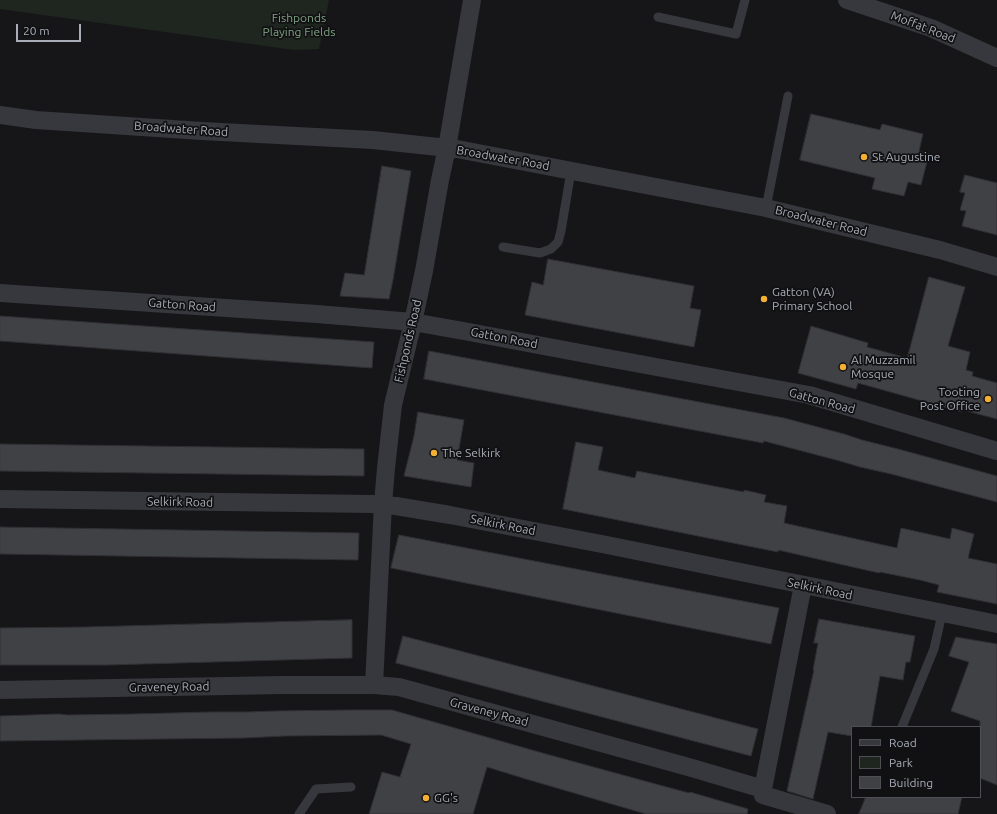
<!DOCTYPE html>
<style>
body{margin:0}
#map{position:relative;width:997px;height:814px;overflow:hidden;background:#161618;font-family:Ubuntu,sans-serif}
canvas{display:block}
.legend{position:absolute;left:851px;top:726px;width:130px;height:72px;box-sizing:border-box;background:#111113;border:1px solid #4d4f55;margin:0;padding:5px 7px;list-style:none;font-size:12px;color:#a8adb8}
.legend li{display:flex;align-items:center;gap:8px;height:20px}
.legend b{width:20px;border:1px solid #4d4f55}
.scale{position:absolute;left:16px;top:24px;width:65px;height:18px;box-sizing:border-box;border:2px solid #a8adb8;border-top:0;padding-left:5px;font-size:12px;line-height:14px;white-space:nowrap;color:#a8adb8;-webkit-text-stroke:3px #111113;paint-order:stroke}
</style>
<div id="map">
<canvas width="997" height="814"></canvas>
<ul class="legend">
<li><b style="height:5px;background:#37383d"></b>Road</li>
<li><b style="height:11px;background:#1e261f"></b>Park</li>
<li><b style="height:11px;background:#404145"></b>Building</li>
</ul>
<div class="scale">20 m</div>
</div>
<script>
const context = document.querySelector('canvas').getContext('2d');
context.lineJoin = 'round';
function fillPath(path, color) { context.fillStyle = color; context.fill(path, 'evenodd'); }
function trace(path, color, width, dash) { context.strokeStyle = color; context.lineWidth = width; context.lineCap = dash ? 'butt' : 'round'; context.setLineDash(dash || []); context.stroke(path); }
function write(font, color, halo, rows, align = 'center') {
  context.font = font + ' Ubuntu,sans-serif'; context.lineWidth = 3.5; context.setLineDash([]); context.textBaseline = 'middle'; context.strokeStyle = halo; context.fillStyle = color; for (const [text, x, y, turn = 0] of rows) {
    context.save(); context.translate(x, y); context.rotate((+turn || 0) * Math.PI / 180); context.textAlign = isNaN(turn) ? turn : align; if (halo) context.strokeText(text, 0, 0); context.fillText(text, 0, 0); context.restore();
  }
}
fillPath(new Path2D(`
 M 0,0 L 329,0 L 319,49 L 294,50 L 0,9 Z`), '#1e261f');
const building = new Path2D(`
 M 811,114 L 880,130 L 882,124 L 923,134 L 919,151 L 929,154 L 921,185 L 908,182 L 904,196 L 872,189 L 875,178 L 800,160 Z
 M 382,166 L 411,171 L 393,280 L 389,299 L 340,296 L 345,273 L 364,275 Z
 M 965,175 L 997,183 L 997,235 L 962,226 L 966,211 L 960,210 L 965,193 L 960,192 Z
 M 548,259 L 694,286 L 690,308 L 701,310 L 694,347 L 525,315 L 532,282 L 543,285 Z
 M 929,277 L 965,287 L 948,346 L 970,352 L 966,370 L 973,372 L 972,376 L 997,383 L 997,419 L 963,410 L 962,412 L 858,383 L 856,389 L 798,373 L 811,326 L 868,343 L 867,347 L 907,358 Z
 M 0,316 L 374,342 L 372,368 L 0,341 Z
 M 429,351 L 784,418 L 844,434 L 862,440 L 898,449 L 997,476 L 997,502 L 891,474 L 860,467 L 840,461 L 764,441 L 763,443 L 424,379 Z
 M 418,412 L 464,420 L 457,460 L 474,463 L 471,487 L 404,476 L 414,436 Z
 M 576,442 L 603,447 L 598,470 L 635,478 L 637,471 L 744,492 L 744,490 L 766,495 L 764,502 L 787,506 L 784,523 L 897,548 L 901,528 L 950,539 L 952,528 L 974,534 L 968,558 L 997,564 L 997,604 L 937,592 L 939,585 L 920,580 L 880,572 L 879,573 L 778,550 L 778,552 L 563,509 Z
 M 0,444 L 364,449 L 364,476 L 0,471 Z
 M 0,527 L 359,533 L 358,560 L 0,554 Z
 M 399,535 L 779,608 L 771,644 L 391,568 Z
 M 819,619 L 915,636 L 910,662 L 906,662 L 903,680 L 880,676 L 871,727 L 852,727 L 852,736 L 828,732 L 813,799 L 787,791 L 814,670 L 813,670 L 818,643 L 814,643 Z
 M 352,620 L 352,658 L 108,665 L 0,665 L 0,628 L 86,627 Z
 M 403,636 L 758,729 L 751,756 L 396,663 Z
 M 956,637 L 997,644 L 997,785 L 980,778 L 980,721 L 951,711 L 969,662 L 949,656 Z
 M 347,710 L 392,710 L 546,754 L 663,786 L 689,793 L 690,792 L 748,809 L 747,814 L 646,814 L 526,779 L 487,767 L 473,814 L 369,814 L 382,772 L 400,777 L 411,744 L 381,735 L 284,736 L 244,738 L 0,741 L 0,716 L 59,714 L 67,715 L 132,714 L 211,712 L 248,712 L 275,711 Z
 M 866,797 L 962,797 L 958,814 L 859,814 Z`);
fillPath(building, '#404145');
trace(building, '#303034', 1);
trace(new Path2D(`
 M 658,17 L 736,34 L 745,0
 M 766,208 L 788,96
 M 503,247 L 540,253 L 551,249 L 558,242 L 561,231 L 571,171
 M 902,727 L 934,649 L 942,614
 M 299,814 L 316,789 L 351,787`), '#37383d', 9);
trace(new Path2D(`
 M 847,0 L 931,28 L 997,58
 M 0,115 L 36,120 L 202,131 L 373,140 L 457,149 L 766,208 L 940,250 L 997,267
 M 0,293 L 317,314 L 413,322 L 469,332 L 602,357 L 809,395 L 997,451
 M 0,499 L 372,504 L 396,506 L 450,515 L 607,545 L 997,624
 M 374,685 L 383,504 L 386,468 L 393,405 L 413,322 L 424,271 L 440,180 L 447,148 L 472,0
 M 0,690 L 284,685 L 374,685 L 399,687 L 692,768 L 763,789 L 803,585
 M 763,789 L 763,795 L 827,814`), '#37383d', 18);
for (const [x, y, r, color] of [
 [864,157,4,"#f2b134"],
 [764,299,4,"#f2b134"],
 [843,367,4,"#f2b134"],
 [988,399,4,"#f2b134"],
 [434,453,4,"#f2b134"],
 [426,798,4,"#f2b134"]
]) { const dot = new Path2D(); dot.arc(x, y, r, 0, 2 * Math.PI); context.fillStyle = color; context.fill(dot); trace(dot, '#111113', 1.5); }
write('12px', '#7fa381', '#111113', [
 ["Fishponds",299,18],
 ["Playing Fields",299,32]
]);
write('12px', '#a8adb8', '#111113', [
 ["Moffat Road",923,27,21],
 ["Broadwater Road",181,129,4],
 ["Broadwater Road",503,158,10],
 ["Broadwater Road",821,221,14],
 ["Gatton Road",182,305,4],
 ["Gatton Road",504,338,11],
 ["Fishponds Road",408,341,-77],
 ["Gatton Road",822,401,15],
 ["Selkirk Road",180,502,1],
 ["Selkirk Road",503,525,11],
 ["Selkirk Road",820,589,12],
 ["Graveney Road",169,687,-1],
 ["Graveney Road",489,712,15]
]);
write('12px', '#a8adb8', '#111113', [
 ["St Augustine",872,157],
 ["Gatton (VA)",772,292],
 ["Primary School",772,306],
 ["Al Muzzamil",851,360],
 ["Mosque",851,374],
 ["Tooting",980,392,"right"],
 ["Post Office",980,406,"right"],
 ["The Selkirk",442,453],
 ["GG's",434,798]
], 'left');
</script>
